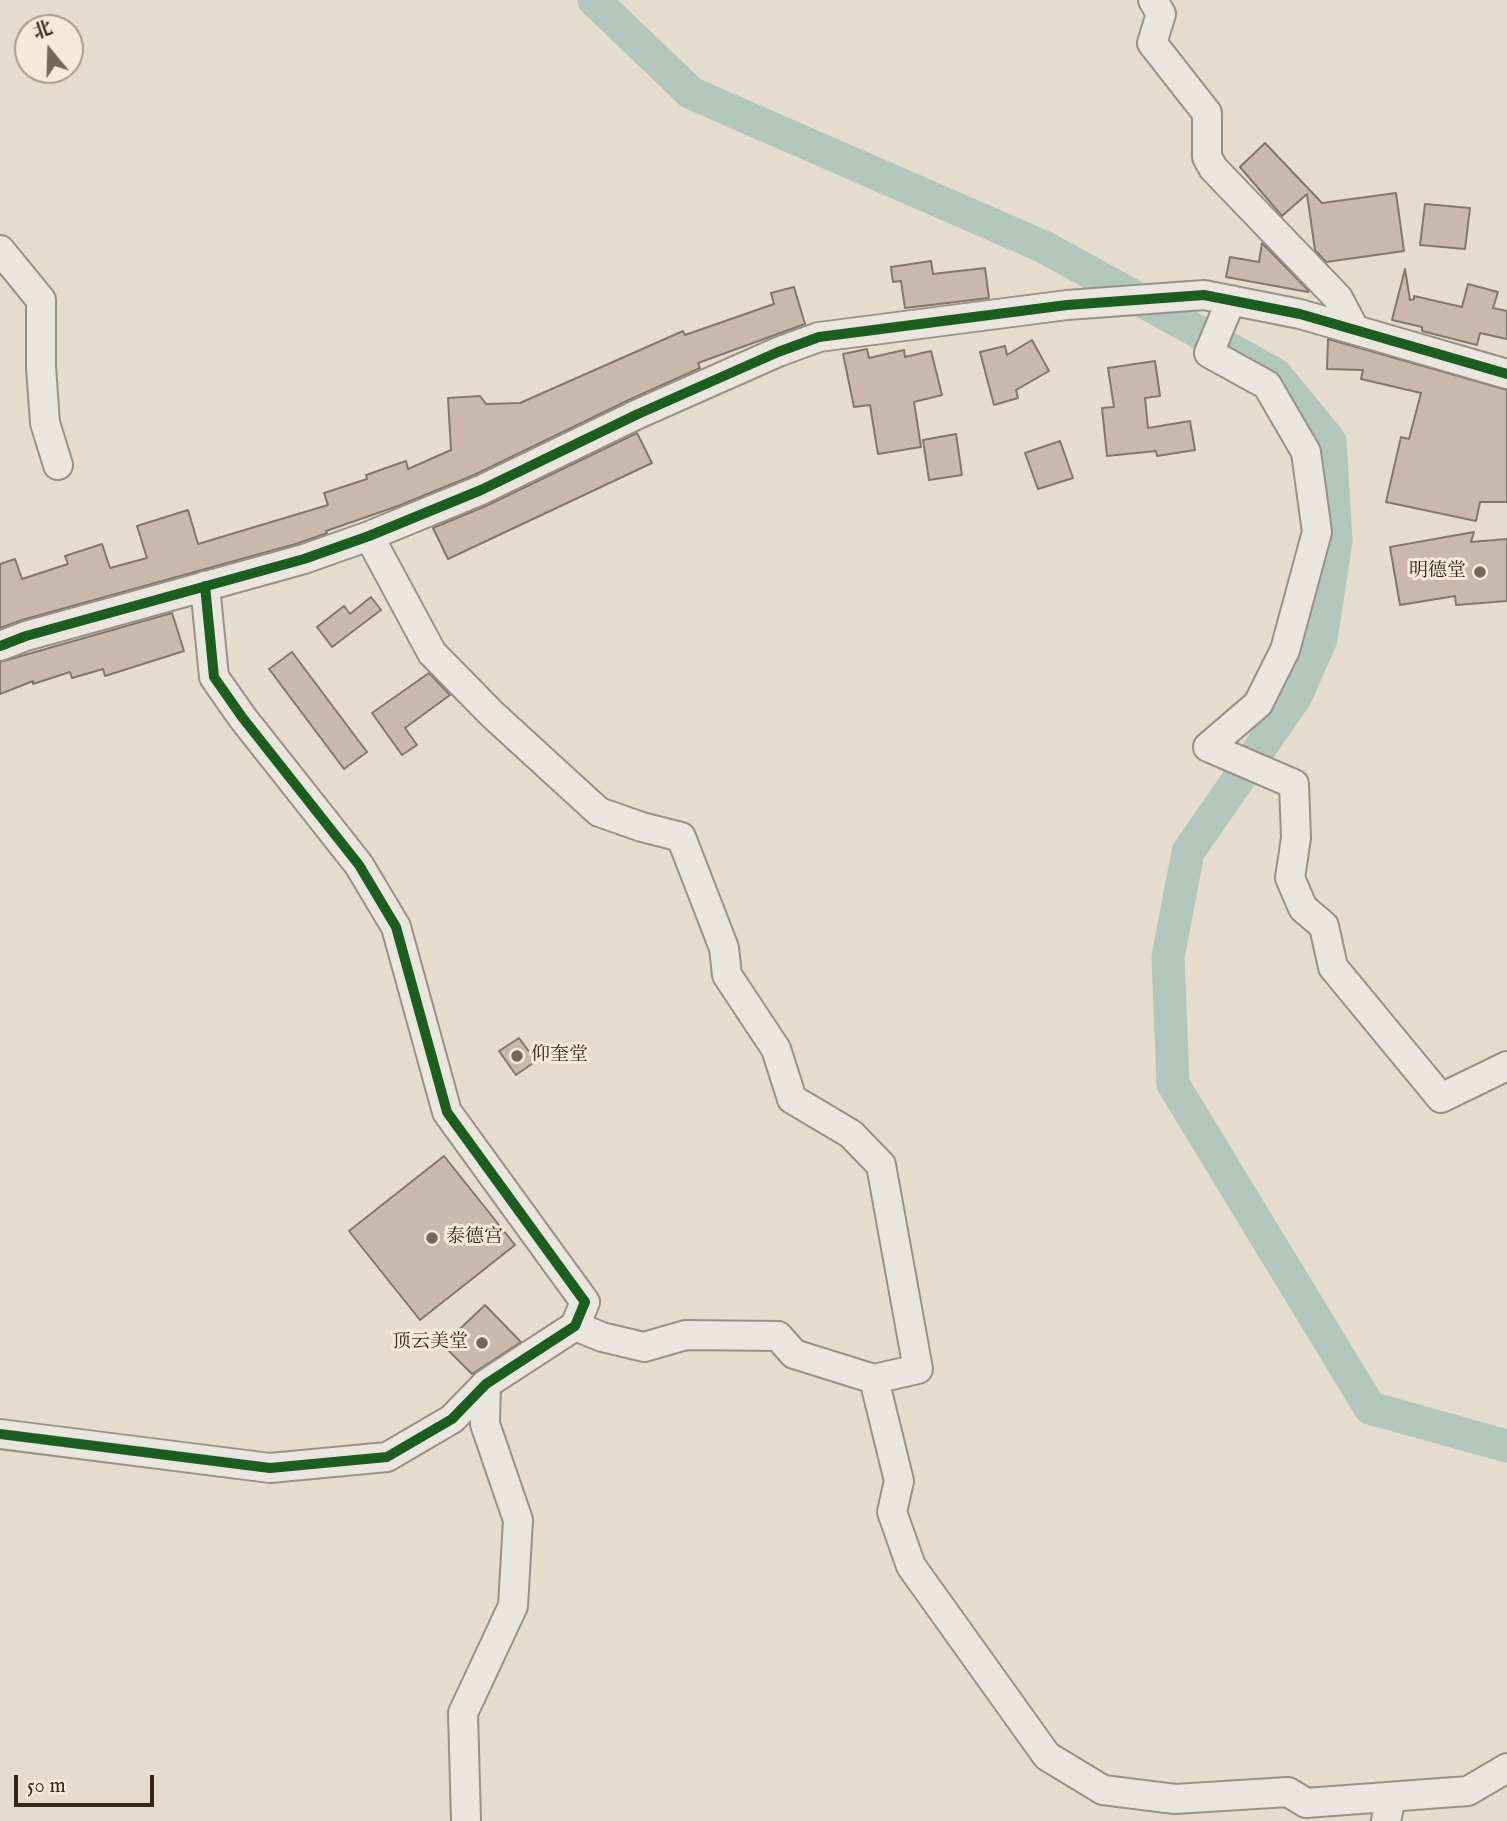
<!DOCTYPE html>
<meta charset="utf-8">
<style>
body{margin:0}
#map{position:relative;width:1507px;height:1821px;overflow:hidden;background:#e6dccc;font-family:"IM FELL English","Noto Serif SC",serif}
canvas{display:block}
.north{position:absolute;left:14px;top:14px;width:70px;height:70px;box-sizing:border-box;background:#f5ead7;border:2px solid #a99c89;border-radius:50%;rotate:341deg;font-size:19px;font-weight:700;line-height:28px;text-align:center;color:#382615}
.north::after{content:'';display:block;margin:auto;width:24px;height:32px;background:#756655;clip-path:polygon(50% 0,100% 100%,50% 72%,0 100%)}
.scale{position:absolute;left:14px;top:1775px;width:140px;height:32px;box-sizing:border-box;border:4px solid #382615;border-top:0;padding-left:9px;font-size:21px;line-height:24px;white-space:nowrap;color:#382615;-webkit-text-stroke:5px #f5ead7;paint-order:stroke}
</style>
<div id="map">
<canvas width="1507" height="1821"></canvas>
<div class="north">北</div>
<div class="scale">50 m</div>
</div>
<script>
const context = document.querySelector('canvas').getContext('2d');
context.lineJoin = 'round';
function trace(path, color, width, dash) { context.strokeStyle = color; context.lineWidth = width; context.lineCap = dash ? 'butt' : 'round'; context.setLineDash(dash || []); context.stroke(path); }
function fillPath(path, color) { context.fillStyle = color; context.fill(path, 'evenodd'); }
function write(font, color, halo, rows, align = 'center') {
  context.font = font + ' "IM FELL English","Noto Serif SC",serif'; context.lineWidth = 6; context.setLineDash([]); context.textBaseline = 'middle'; context.strokeStyle = halo; context.fillStyle = color; for (const [text, x, y, turn = 0] of rows) {
    context.save(); context.translate(x, y); context.rotate((+turn || 0) * Math.PI / 180); context.textAlign = isNaN(turn) ? turn : align; if (halo) context.strokeText(text, 0, 0); context.fillText(text, 0, 0); context.restore();
  }
}
trace(new Path2D(`
 M 594,0 L 691,93 L 1044,247 L 1275,374 L 1330,441 L 1336,541 L 1321,639 L 1296,696 L 1188,852 L 1168,957 L 1173,1084 L 1370,1408 L 1507,1446`), '#b1c6bc', 33);
const building = new Path2D(`
 M 1265,143 L 1322,203 L 1396,193 L 1404,251 L 1326,262 L 1315,250 L 1307,194 L 1282,216 L 1240,167 Z
 M 1425,204 L 1470,208 L 1465,249 L 1420,245 Z
 M 1262,243 L 1309,291 L 1308,292 L 1226,277 L 1230,257 L 1259,262 Z
 M 931,261 L 933,274 L 985,268 L 989,298 L 905,308 L 901,281 L 893,282 L 891,267 Z
 M 1405,269 L 1410,300 L 1414,299 L 1414,296 L 1462,307 L 1468,284 L 1498,292 L 1493,308 L 1507,311 L 1507,339 L 1480,333 L 1477,345 L 1422,331 L 1422,327 L 1392,320 Z
 M 794,287 L 805,324 L 698,363 L 700,368 L 631,399 L 474,475 L 398,506 L 326,531 L 327,533 L 299,543 L 22,620 L 0,628 L 0,564 L 15,559 L 22,579 L 68,564 L 65,556 L 102,544 L 110,568 L 147,558 L 137,526 L 188,510 L 198,544 L 328,505 L 324,493 L 367,479 L 366,475 L 406,461 L 408,469 L 451,450 L 448,398 L 480,396 L 486,404 L 520,403 L 683,331 L 685,335 L 774,304 L 771,293 Z
 M 1328,339 L 1507,390 L 1507,502 L 1480,502 L 1476,521 L 1386,502 L 1401,437 L 1409,439 L 1421,393 L 1361,379 L 1363,370 L 1327,369 Z
 M 1032,340 L 1049,371 L 1016,390 L 1018,398 L 994,405 L 980,352 L 1005,346 L 1007,355 Z
 M 867,349 L 869,358 L 904,350 L 905,357 L 931,351 L 942,395 L 914,402 L 921,447 L 878,454 L 870,405 L 854,407 L 843,354 Z
 M 1155,361 L 1160,396 L 1145,398 L 1148,428 L 1190,421 L 1195,450 L 1157,456 L 1156,451 L 1107,456 L 1102,408 L 1114,407 L 1108,368 Z
 M 637,433 L 652,463 L 448,559 L 433,528 L 488,505 Z
 M 956,434 L 962,475 L 929,480 L 923,440 Z
 M 1060,441 L 1073,478 L 1038,489 L 1025,453 Z
 M 1474,532 L 1471,542 L 1507,539 L 1507,601 L 1456,605 L 1455,596 L 1400,605 L 1390,547 Z
 M 371,597 L 381,610 L 332,647 L 317,627 L 344,606 L 350,614 Z
 M 172,613 L 184,651 L 105,676 L 103,669 L 72,678 L 70,672 L 33,684 L 33,681 L 0,694 L 0,662 Z
 M 292,652 L 367,752 L 344,769 L 269,669 Z
 M 429,673 L 450,695 L 405,728 L 417,745 L 402,755 L 372,713 Z
 M 519,1038 L 536,1061 L 516,1075 L 499,1051 Z
 M 444,1156 L 515,1245 L 420,1320 L 349,1231 Z
 M 485,1305 L 521,1342 L 472,1374 L 443,1345 Z`);
fillPath(building, '#cbb8ad');
trace(building, '#80786d', 2);
const minor = new Path2D(`
 M 1153,0 L 1161,14 L 1152,43 L 1207,113 L 1207,157 L 1213,168 L 1338,298 L 1355,330
 M 0,250 L 41,300 L 41,367 L 45,423 L 58,465
 M 1231,300 L 1209,353 L 1267,385 L 1306,452 L 1317,532 L 1285,650 L 1258,704 L 1208,747 L 1294,784 L 1296,838 L 1290,878 L 1303,908 L 1324,926 L 1333,967 L 1441,1098 L 1507,1066
 M 369,536 L 432,653 L 493,715 L 599,812 L 642,827 L 681,837 L 724,948 L 727,975 L 776,1049 L 792,1099 L 851,1134 L 881,1165 L 918,1369 L 874,1379
 M 0,646 L 26,636 L 304,559 L 369,536 L 481,490 L 638,414 L 778,352 L 819,337 L 1067,305 L 1204,295 L 1300,314 L 1507,374
 M 575,1326 L 602,1337 L 644,1347 L 686,1335 L 778,1336 L 794,1354 L 874,1379 L 899,1481 L 892,1512 L 911,1566 L 1047,1756 L 1103,1790 L 1175,1799 L 1288,1792 L 1306,1803 L 1468,1791 L 1507,1768
 M 0,1434 L 270,1468 L 387,1457 L 452,1419 L 486,1384 L 575,1326 L 585,1302 L 447,1112 L 396,927 L 359,865 L 242,717 L 214,677 L 205,586
 M 466,1821 L 463,1713 L 513,1606 L 518,1520 L 485,1424 L 486,1384
 M 1386,1821 L 1391,1797`);
trace(minor, '#999186', 32);
trace(minor, '#eae5de', 28);
trace(new Path2D(`
 M 0,646 L 26,636 L 304,559 L 369,536 L 481,490 L 638,414 L 778,352 L 819,337 L 1067,305 L 1204,295 L 1300,314 L 1507,374
 M 0,1434 L 270,1468 L 387,1457 L 452,1419 L 486,1384 L 575,1326 L 585,1302 L 447,1112 L 396,927 L 359,865 L 242,717 L 214,677 L 205,586`), '#1b5e20', 10);
for (const [x, y, r, color] of [
 [1480,572,7,"#756655"],
 [517,1056,7,"#756655"],
 [432,1238,7,"#756655"],
 [482,1343,7,"#756655"]
]) { const dot = new Path2D(); dot.arc(x, y, r, 0, 2 * Math.PI); context.fillStyle = color; context.fill(dot); trace(dot, '#f5ead7', 2.5); }
write('19px', '#382615', '#f5ead7', [
 ["明德堂",1466,572],
 ["仰奎堂",531,1056,"left"],
 ["泰德宫",446,1238,"left"],
 ["顶云美堂",468,1343]
], 'right');
</script>
